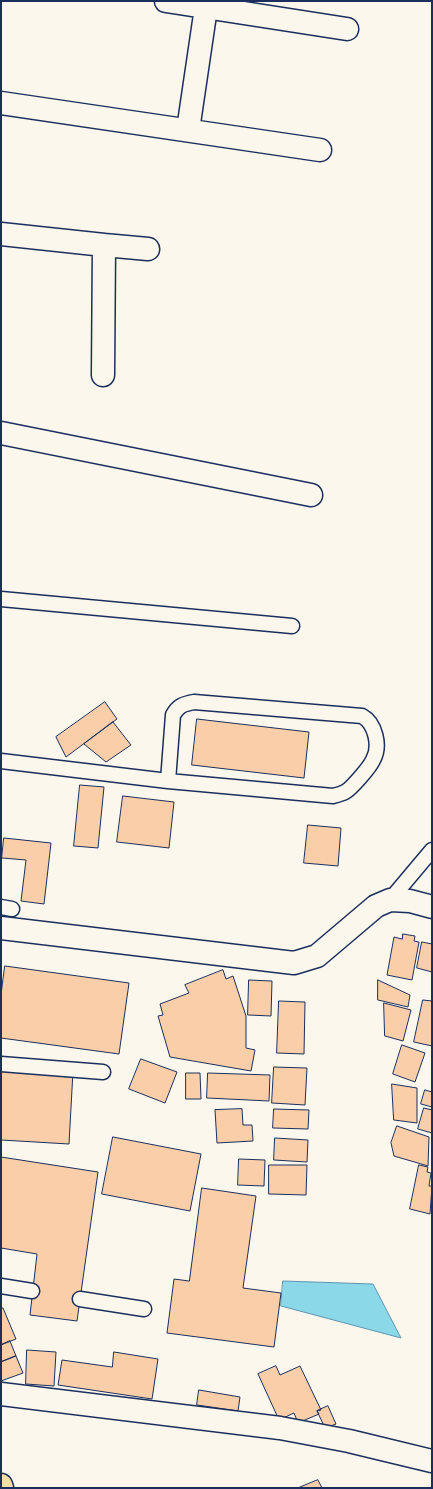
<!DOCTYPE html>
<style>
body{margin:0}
#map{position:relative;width:433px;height:1489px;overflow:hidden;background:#fbf7ec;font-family:"Indie Flower",sans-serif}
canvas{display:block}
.frame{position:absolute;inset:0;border:2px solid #1b2f5e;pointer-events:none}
</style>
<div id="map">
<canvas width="433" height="1489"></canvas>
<div class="frame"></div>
</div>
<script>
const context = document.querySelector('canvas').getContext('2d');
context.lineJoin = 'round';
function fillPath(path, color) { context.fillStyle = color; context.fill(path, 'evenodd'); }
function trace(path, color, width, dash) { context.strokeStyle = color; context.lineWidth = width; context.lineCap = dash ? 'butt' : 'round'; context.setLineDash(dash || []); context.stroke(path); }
const water = new Path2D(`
 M 283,1281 L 373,1284 L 401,1338 L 281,1306 Z`);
fillPath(water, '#8ad8e8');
trace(water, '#5e94b1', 1);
const building = new Path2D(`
 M 105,702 L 117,719 L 66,757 L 56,737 Z
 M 197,719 L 309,732 L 304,778 L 192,765 Z
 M 113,722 L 131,745 L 106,762 L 84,744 Z
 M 80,785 L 104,787 L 98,848 L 74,846 Z
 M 123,796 L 174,802 L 169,848 L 117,842 Z
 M 308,825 L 341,828 L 338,866 L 304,863 Z
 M 4,838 L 51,843 L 44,904 L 21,901 L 26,860 L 2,858 Z
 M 403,934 L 415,936 L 414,941 L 419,942 L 412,980 L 387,975 L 394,937 L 402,939 Z
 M 422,942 L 432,944 L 432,972 L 417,968 Z
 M 5,966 L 129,983 L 119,1054 L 1,1038 L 1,995 Z
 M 223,970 L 226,979 L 233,976 L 246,1016 L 246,1048 L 255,1050 L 251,1071 L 170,1057 L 158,1016 L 163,1015 L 160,1004 L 189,993 L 185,985 Z
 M 249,980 L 272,981 L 271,1016 L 248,1015 Z
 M 378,980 L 410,995 L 408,1007 L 378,1000 Z
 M 423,1000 L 432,1001 L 432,1046 L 414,1042 Z
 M 279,1001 L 305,1002 L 304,1054 L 277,1053 Z
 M 384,1003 L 411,1010 L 403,1041 L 385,1036 Z
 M 402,1045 L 425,1053 L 415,1082 L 393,1074 Z
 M 141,1059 L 177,1072 L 165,1103 L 129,1089 Z
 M 1,1067 L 73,1071 L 69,1144 L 1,1140 Z
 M 274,1067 L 307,1068 L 305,1105 L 272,1103 Z
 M 186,1073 L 200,1073 L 201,1099 L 186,1099 Z
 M 208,1073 L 270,1075 L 269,1101 L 207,1098 Z
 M 392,1084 L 417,1088 L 417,1123 L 394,1120 Z
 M 425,1090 L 432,1092 L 432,1107 L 421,1104 Z
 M 424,1108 L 432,1110 L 432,1133 L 418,1129 Z
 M 242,1109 L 243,1125 L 252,1125 L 253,1141 L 217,1143 L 215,1110 Z
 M 274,1109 L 309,1110 L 308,1129 L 273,1128 Z
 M 397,1126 L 429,1137 L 428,1166 L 394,1156 L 391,1143 Z
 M 113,1137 L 201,1154 L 190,1211 L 102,1194 Z
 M 275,1138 L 308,1140 L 307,1162 L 274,1160 Z
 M 1,1157 L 98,1172 L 77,1321 L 30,1315 L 37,1254 L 1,1248 Z
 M 239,1159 L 265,1160 L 264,1186 L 238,1185 Z
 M 269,1165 L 307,1165 L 306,1195 L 269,1194 Z
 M 419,1165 L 428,1167 L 427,1172 L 431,1173 L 429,1186 L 432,1186 L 430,1214 L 410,1209 Z
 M 202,1188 L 256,1196 L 243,1288 L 281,1293 L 274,1347 L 167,1333 L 174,1279 L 189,1281 Z
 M 1,1308 L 3,1308 L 16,1339 L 1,1345 Z
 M 10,1341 L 16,1356 L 1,1362 L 1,1345 Z
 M 27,1350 L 56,1352 L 54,1386 L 26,1384 Z
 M 114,1352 L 158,1359 L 152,1399 L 58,1385 L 62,1360 L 112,1367 Z
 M 16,1356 L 23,1373 L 1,1381 L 1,1362 Z
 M 276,1366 L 280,1375 L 300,1366 L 321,1410 L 317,1411 L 319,1414 L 298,1423 L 294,1413 L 279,1420 L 258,1374 Z
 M 199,1390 L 240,1397 L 238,1411 L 197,1405 Z
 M 328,1406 L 336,1424 L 325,1428 L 317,1411 Z
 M 318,1480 L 322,1488 L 298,1488 Z`);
fillPath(building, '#f9cea8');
trace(building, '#1b2f5e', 1);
const lane = new Path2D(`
 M 1,599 L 292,626
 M 1,761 L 168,781 L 333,796 C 337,795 341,794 345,792 C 351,789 370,767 373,760 C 381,746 375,723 362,716 L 194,702 C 183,704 178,706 173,715 L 168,781
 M 390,900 L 432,850
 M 1,907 L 12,909
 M 1,1064 L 103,1072
 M 1,1286 L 32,1291
 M 80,1299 L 144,1309`);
const street = new Path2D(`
 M 166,1 L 347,29
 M 1,103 L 320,150
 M 188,130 L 207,1
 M 1,234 L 104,245 L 103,375
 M 104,245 L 148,249
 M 1,433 L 311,495
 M 1,928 L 294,963 L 317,956 L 376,906 L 390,900 L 410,901 L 432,907
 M 1,1394 L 280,1428 L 349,1441 L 432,1461`);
const primary = new Path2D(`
 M 1,1485 L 2,1488`);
trace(lane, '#1b2f5e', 17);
trace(street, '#1b2f5e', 25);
trace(primary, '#1b2f5e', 25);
trace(lane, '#fbf7ec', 14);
trace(street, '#fbf7ec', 22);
trace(primary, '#fbddab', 22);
</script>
